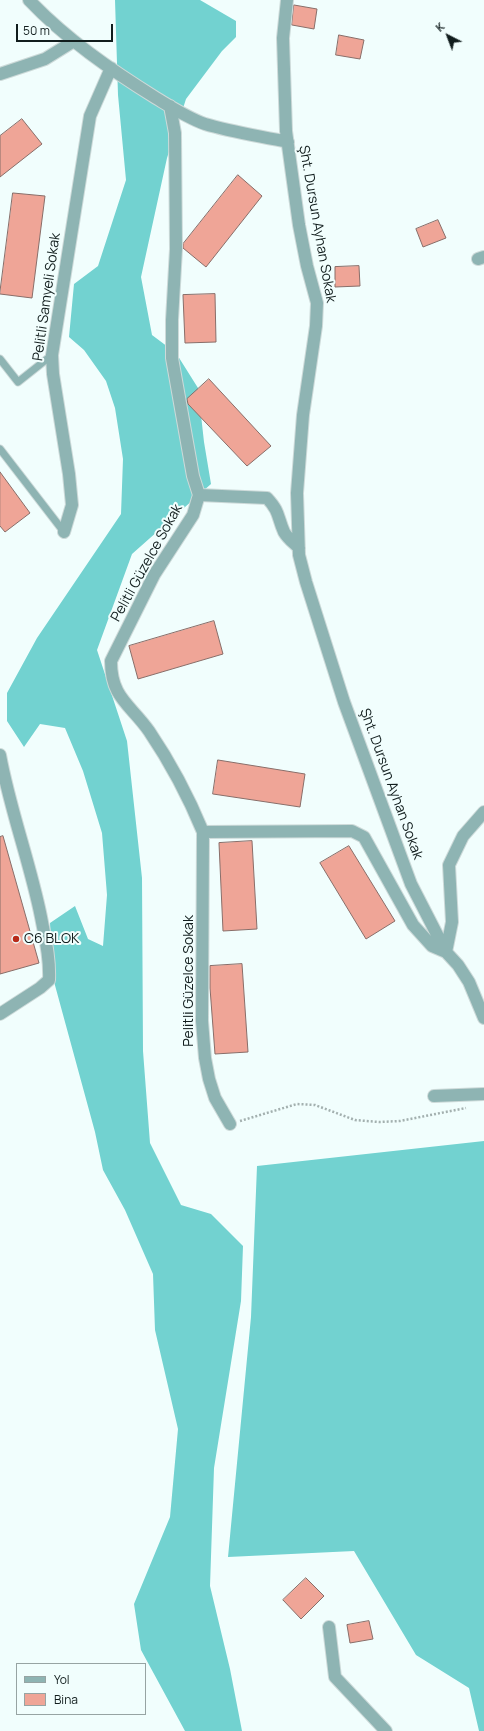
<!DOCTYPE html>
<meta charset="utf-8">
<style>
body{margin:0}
#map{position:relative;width:484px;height:1731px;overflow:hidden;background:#f1fefd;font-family:Manrope,sans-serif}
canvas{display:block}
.legend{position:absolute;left:16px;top:1663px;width:130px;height:52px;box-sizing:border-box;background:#f1fefd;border:1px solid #97a4a3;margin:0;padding:5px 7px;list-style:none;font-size:12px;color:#111d1d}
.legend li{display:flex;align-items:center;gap:8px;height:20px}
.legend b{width:20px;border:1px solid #97a4a3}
.north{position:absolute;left:428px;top:16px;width:40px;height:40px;-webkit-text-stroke:3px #f1fefd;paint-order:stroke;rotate:318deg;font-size:11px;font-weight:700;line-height:16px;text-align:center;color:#111d1d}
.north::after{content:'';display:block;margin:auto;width:14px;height:18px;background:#111d1d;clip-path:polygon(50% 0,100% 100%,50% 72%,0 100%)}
.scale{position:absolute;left:16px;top:24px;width:97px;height:18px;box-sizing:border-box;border:2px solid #111d1d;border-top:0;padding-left:5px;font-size:12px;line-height:14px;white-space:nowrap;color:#111d1d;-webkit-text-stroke:3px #f1fefd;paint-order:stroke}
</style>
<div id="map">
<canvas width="484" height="1731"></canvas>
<ul class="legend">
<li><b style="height:5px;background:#8eb4b3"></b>Yol</li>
<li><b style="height:11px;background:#efa597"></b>Bina</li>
</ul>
<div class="north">K</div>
<div class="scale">50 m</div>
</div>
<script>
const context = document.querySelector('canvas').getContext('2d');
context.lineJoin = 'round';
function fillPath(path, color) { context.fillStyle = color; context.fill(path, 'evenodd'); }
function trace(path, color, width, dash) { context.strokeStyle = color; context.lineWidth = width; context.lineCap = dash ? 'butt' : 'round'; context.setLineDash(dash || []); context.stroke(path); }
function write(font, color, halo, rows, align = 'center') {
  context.font = font + ' Manrope,sans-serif'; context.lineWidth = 4; context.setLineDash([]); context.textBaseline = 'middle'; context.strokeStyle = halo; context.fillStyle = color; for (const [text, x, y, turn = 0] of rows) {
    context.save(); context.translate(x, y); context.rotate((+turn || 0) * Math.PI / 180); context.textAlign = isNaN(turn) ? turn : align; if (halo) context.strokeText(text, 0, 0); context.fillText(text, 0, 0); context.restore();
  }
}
fillPath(new Path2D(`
 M 115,0 L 200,0 L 236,21 L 236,37 L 222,51 L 186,99 L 167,158 L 141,277 L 152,335 L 176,353 L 198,388 L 204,442 L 211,484 L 132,554 L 97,650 L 127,741 L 142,878 L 143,1051 L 150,1143 L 181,1205 L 211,1214 L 243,1246 L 241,1301 L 214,1468 L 210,1586 L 230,1669 L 242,1731 L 185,1731 L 141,1650 L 134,1604 L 170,1517 L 178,1429 L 155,1330 L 153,1274 L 125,1210 L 103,1170 L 95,1132 L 53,978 L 50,923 L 75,906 L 88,939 L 103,946 L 107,895 L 102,833 L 83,771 L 65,728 L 40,724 L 24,747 L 7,721 L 7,693 L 37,638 L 121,514 L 123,459 L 115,408 L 106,381 L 84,350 L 69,337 L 74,284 L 98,266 L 126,180 L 118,95 Z
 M 484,1141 L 484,1731 L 479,1731 L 469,1688 L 416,1655 L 354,1551 L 228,1557 L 251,1317 L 257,1166 Z`), '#72d2d0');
const building = new Path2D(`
 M 294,5 L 317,9 L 314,29 L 292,25 Z
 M 339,35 L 364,40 L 360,59 L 336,55 Z
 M 22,119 L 42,144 L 0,177 L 0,136 Z
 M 238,175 L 262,196 L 206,267 L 183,248 L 183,244 Z
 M 13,193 L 45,196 L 32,298 L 0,294 Z
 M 438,220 L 446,238 L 423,247 L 416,229 Z
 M 359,266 L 360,286 L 335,287 L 335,267 Z
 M 215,294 L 216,342 L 185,343 L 183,295 Z
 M 209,379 L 271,446 L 247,466 L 188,404 L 187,399 Z
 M 0,472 L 30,513 L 5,532 L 0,526 Z
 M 214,621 L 223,654 L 138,679 L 129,646 Z
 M 218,760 L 305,774 L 300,807 L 213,794 Z
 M 3,836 L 39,963 L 0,974 L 0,837 Z
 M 252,841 L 257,929 L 223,931 L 219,843 Z
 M 349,846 L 395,921 L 366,939 L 320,863 Z
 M 242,964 L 248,1052 L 215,1054 L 210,988 L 210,966 Z
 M 306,1578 L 324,1596 L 301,1619 L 283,1600 Z
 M 369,1621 L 373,1639 L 350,1643 L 347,1625 Z`);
fillPath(building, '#efa597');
trace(building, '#886e69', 1);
const service = new Path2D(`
 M 0,359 L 18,382 L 52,355
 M 0,449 L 64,532`);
const minor = new Path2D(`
 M 29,0 C 66,39 111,70 156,98 C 171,107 188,118 205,124 C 231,132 260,136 288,142
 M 287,0 L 283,38 L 286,131 L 299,225 L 307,266 L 317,303 L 316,326 L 303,415 L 297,493 L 299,555 L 306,582 L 344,702 L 411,884 L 446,952 L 458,965 L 469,982 L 484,1018
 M 0,74 L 45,59 L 74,41
 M 170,106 L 175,133 L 176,249 L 172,320 L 172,358 L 193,476 L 199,495
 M 478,259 L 484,257
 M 199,495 L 193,515 L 154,575 L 111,661 C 111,698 130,704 149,731 C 170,762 189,798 203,832
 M 199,495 L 267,498 C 280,512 277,516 284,532 C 288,539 294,543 299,548
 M 64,532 L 72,505 L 69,474 L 53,374 L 52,355 L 90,116 L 111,68
 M 434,1096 L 484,1094
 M 230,1124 L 215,1098 L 209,1079 L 205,1058 L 202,1021 L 203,832 L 352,831 L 364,837 L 413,925 L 432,946 L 446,952 L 452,922 L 449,865 L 463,836 L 484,812
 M 329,1627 L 335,1677 L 386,1731`);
const tertiary = new Path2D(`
 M 0,755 C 10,810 30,862 41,917 C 45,938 50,958 49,980 L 40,988 L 0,1014`);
trace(service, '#cddad9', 9);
trace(minor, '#cddad9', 14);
trace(tertiary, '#cddad9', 14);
trace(new Path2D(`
 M 240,1121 L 297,1104 L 315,1105 L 355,1120 L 379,1122 L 400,1121 L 466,1108`), '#a3b0af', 2.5, [2, 2]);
trace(service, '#8eb4b3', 7);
trace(minor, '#8eb4b3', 12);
trace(tertiary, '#8eb4b3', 12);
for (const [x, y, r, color] of [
 [16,939,4,"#b82b1a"]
]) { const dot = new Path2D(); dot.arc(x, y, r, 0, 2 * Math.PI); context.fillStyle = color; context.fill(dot); trace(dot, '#f1fefd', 1.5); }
write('14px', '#111d1d', '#f1fefd', [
 ["Şht. Dursun Ayhan Sokak",317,224,80],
 ["Pelitli Samyeli Sokak",47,297,-82],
 ["Pelitli Güzelce Sokak",147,563,-61],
 ["Şht. Dursun Ayhan Sokak",391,784,70],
 ["Pelitli Güzelce Sokak",189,981,-90]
]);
write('14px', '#111d1d', '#f1fefd', [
 ["C6 BLOK",24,939]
], 'left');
</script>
